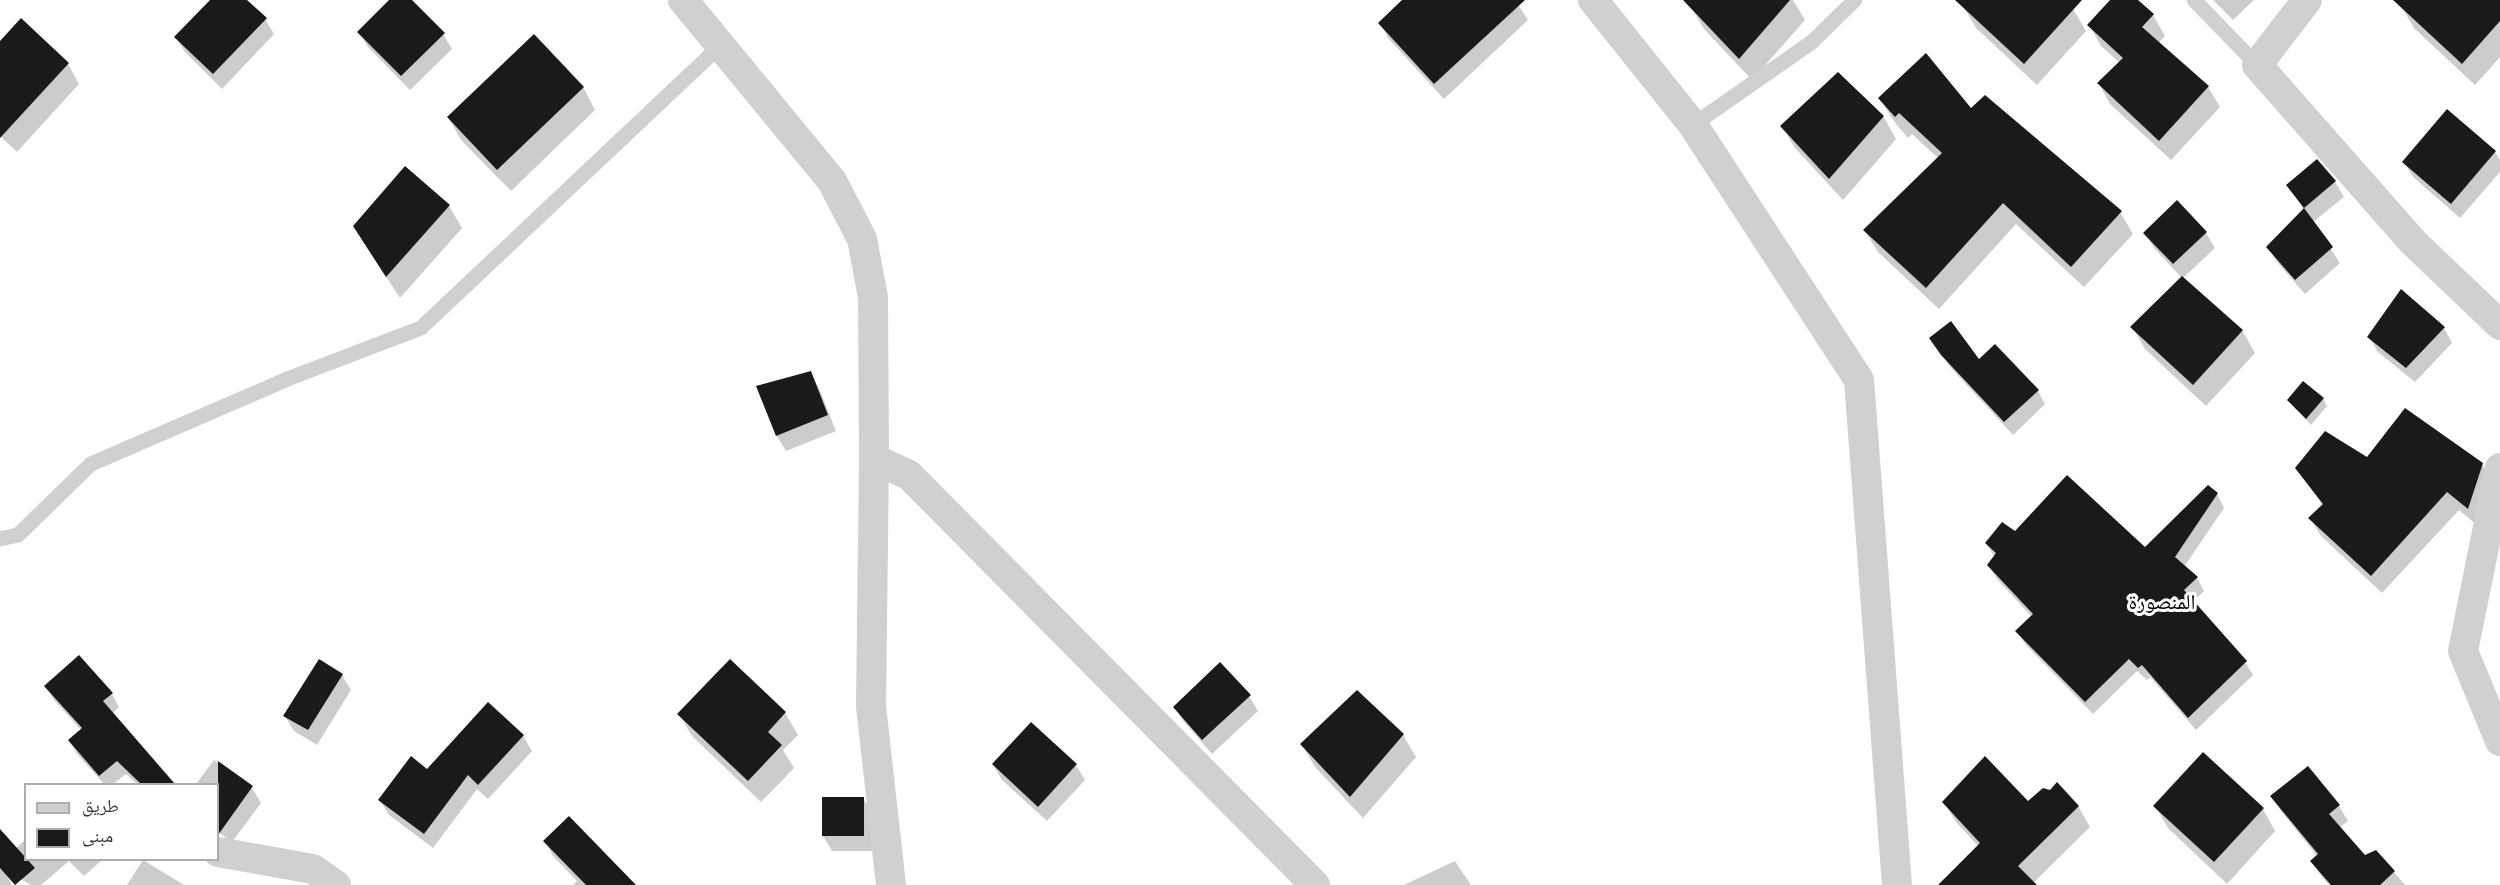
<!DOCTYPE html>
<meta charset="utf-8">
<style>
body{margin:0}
#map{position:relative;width:2500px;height:885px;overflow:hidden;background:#fff;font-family:"Open Sans","Noto Naskh Arabic",sans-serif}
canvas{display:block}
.legend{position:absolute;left:24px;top:783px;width:195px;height:78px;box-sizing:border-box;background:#fff;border:2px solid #adadad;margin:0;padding:8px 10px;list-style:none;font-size:18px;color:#333}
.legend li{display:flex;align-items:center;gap:12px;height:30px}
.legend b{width:30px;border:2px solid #adadad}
</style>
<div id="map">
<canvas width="2500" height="885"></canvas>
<ul class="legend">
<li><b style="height:8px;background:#d0d0d0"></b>طريق</li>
<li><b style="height:16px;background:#1a1a1a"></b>مبنى</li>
</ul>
</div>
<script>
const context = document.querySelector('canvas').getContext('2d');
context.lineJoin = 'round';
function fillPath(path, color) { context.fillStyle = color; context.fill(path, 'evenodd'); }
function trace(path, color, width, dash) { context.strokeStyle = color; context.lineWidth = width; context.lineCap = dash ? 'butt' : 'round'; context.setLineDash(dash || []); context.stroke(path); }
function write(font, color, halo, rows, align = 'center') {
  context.font = font + ' "Open Sans","Noto Naskh Arabic",sans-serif'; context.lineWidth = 6; context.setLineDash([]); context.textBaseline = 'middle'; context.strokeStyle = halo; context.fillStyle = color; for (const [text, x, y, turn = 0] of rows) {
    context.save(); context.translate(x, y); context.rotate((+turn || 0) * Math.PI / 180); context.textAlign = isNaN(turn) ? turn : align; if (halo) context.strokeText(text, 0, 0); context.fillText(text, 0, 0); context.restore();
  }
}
fillPath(new Path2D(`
 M 212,0 L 245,0 L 265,19 L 274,34 L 222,89 L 185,52 L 176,37 Z
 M 391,0 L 410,0 L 443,34 L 452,49 L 410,90 L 368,47 L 359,32 Z
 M 1405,0 L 1515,0 L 1528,20 L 1444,99 L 1388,38 L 1380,23 Z
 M 1699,0 L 1793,0 L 1805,20 L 1752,80 L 1704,29 L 1691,7 Z
 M 1969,0 L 2062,0 L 2073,9 L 2086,31 L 2037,85 L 1976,28 L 1963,6 Z
 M 2112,0 L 2136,0 L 2153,15 L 2165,36 L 2158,43 L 2208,87 L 2220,107 L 2171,160 L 2110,104 L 2099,84 L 2120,63 L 2101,46 L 2089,25 Z
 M 2213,0 L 2254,0 L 2233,20 Z
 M 2407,0 L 2500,0 L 2500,57 L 2475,85 L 2414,28 L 2401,6 Z
 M 21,20 L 68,64 L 79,84 L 17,152 L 0,136 L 0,43 Z
 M 583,87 L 595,110 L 511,191 L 461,140 L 449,118 Z
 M 1880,99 L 1971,111 L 2120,212 L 2133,234 L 2084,287 L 2016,224 L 1939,309 L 1878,252 L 1865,231 L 1939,159 L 1912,134 L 1908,138 L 1893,120 Z
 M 2448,111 L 2495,152 L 2500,160 L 2500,172 L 2460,218 L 2413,177 L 2404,162 Z
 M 1883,116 L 1896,139 L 1843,200 L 1795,148 L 1782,126 Z
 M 2317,161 L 2335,182 L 2344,197 L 2313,222 L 2340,263 L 2305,294 L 2277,262 L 2268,247 L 2304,210 L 2288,185 Z
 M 449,206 L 462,228 L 400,298 L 368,249 Z
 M 2145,233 L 2206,233 L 2215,248 L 2183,278 L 2242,330 L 2255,353 L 2206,406 L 2145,349 L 2132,327 L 2182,278 L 2154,248 Z
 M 2444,328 L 2452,343 L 2415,382 L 2378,352 L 2369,337 Z
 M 1931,338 L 2038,391 L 2045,404 L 2013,435 L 1951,368 Z
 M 810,373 L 819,388 L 836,431 L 786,451 L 777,436 Z
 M 2323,399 L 2327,406 L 2311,425 L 2289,400 Z
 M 2367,459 L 2482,464 L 2492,482 L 2478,526 L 2459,510 L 2382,593 L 2321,536 L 2310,518 L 2323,506 L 2297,468 Z
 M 2217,494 L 2224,508 L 2184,567 L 2197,578 L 2204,591 L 2193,602 L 2245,662 L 2253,675 L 2196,730 L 2150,677 L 2147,680 L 2137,671 L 2093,714 L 2025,644 L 2017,631 L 2032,617 L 1997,579 L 1989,565 L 1994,556 L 1986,543 L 2015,533 L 2145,549 Z
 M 730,661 L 785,713 L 798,735 L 783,750 L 794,768 L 761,802 L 692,736 L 679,714 Z
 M 342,675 L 351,690 L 317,745 L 294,731 L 285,716 Z
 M 46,686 L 112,694 L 119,707 L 112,714 L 171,784 L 137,784 L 126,774 L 113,784 L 104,784 L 77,754 L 69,741 L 81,730 L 54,700 Z
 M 1249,696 L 1258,711 L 1212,754 L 1184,722 L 1175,707 Z
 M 1031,724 L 1076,765 L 1085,780 L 1047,821 L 1002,780 L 993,765 Z
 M 1403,735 L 1416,757 L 1363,818 L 1315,767 L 1302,745 Z
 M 523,736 L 532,751 L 488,799 L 477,789 L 433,848 L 389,815 L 380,800 L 427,771 Z
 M 214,760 L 252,788 L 261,803 L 232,842 L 218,832 L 218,784 L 196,784 Z
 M 2308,768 L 2339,806 L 2348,821 L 2339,828 L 2364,857 L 2376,851 L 2405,885 L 2329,885 L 2321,876 L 2312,861 L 2317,856 L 2281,811 L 2272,796 Z
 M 863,798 L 872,814 L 872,851 L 832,851 L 823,836 Z
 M 1944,802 L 2078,806 L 2090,827 L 2031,885 L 1958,885 L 1979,847 L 1956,822 Z
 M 2155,806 L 2263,809 L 2275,831 L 2227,884 L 2168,828 Z
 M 0,831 L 14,850 L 26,839 L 26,860 L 102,860 L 84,876 L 69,861 L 41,885 L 31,885 L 12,874 L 6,874 L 12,885 L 0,885 Z
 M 545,841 L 631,885 L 573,885 L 577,881 L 553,856 Z
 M 143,860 L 184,885 L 127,885 Z
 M 1455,861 L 1471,885 L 1404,885 Z`), '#0003');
fillPath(new Path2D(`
 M 210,0 L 247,0 L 267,18 L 213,74 L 174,37 Z
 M 389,0 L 412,0 L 445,33 L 401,76 L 357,32 Z
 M 1402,0 L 1525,0 L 1434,84 L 1378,23 Z
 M 1683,0 L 1790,0 L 1739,59 Z
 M 1955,0 L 2082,0 L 2024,64 Z
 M 2110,0 L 2138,0 L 2154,14 L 2142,27 L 2209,86 L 2159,141 L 2097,83 L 2123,58 L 2087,25 Z
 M 2393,0 L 2500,0 L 2500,21 L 2462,64 Z
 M 21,18 L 69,63 L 0,138 L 0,41 Z
 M 534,34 L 584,87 L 497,170 L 447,117 Z
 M 1926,53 L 1971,108 L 1985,95 L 2122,211 L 2071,267 L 2003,203 L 1926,288 L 1863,230 L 1942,153 L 1899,113 L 1895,117 L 1878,98 Z
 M 1838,72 L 1884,116 L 1829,179 L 1780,126 Z
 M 2447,109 L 2496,151 L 2451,204 L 2402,162 Z
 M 2317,159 L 2336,181 L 2304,208 L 2286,185 Z
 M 405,166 L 450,205 L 386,277 L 353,226 Z
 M 2177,200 L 2207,232 L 2173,264 L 2143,233 Z
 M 2304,208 L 2333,247 L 2295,280 L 2266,247 Z
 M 2182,276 L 2243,330 L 2193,385 L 2130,327 Z
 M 2401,289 L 2445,327 L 2406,368 L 2367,337 Z
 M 1951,321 L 1979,359 L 1995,344 L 2039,390 L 2004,422 L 1941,355 L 1929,338 Z
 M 811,371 L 828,415 L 776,436 L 756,386 Z
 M 2303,381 L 2324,398 L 2306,419 L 2287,400 Z
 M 2405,408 L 2483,463 L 2468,509 L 2447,492 L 2371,576 L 2308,518 L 2323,504 L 2295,468 L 2325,431 L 2367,457 Z
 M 2067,475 L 2145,547 L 2208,485 L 2218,493 L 2175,557 L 2198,577 L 2184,590 L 2247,661 L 2188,718 L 2142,665 L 2138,668 L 2129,659 L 2085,702 L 2015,631 L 2033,614 L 1987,565 L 1996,553 L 1985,543 L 2002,522 L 2015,531 Z
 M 79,655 L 113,693 L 103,701 L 175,784 L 141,784 L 117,761 L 99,776 L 68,740 L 82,728 L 44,686 Z
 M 319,659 L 343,674 L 308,730 L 283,716 Z
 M 730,659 L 786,712 L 768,732 L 782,745 L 748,781 L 677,714 Z
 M 1220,662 L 1251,695 L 1202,740 L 1173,707 Z
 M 1357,690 L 1404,734 L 1350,797 L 1300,744 Z
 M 488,702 L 524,735 L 478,785 L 468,775 L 424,834 L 378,800 L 411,756 L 427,769 Z
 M 1031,722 L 1077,764 L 1038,807 L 992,764 Z
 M 2203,752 L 2264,808 L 2214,862 L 2153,806 Z
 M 1985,756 L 2028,801 L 2043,788 L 2050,790 L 2057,782 L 2079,806 L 2018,866 L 2037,885 L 1938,885 L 1980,843 L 1942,802 Z
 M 218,761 L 253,786 L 218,835 Z
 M 2308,766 L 2340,805 L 2329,814 L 2365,855 L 2376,850 L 2395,871 L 2380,885 L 2331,885 L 2310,861 L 2318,854 L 2270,796 Z
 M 822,797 L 864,797 L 864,836 L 822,836 Z
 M 569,816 L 636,885 L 586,885 L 543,841 Z
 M 0,829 L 35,868 L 15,885 L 0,868 Z`), '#1a1a1a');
trace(new Path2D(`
 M 2194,0 L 2257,65
 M 1693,125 L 1812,42 L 1855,0
 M 0,539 L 18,535 L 91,464 L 290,378 L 421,328 L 720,46`), '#d0d0d0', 15);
trace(new Path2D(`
 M 683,0 L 832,181 L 862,239 L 873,297 L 874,459 L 871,706 L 891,885
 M 1593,0 L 1693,125 L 1859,380 L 1897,885
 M 2307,0 L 2257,65 L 2413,242 L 2500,325
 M 874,459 L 909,475 L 1315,885
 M 2500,468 L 2463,651 L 2500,741
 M 218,852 L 313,869 L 336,885`), '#d0d0d0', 30);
write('21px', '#000', '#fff', [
 ["المنصورة",2162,603]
]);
</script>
